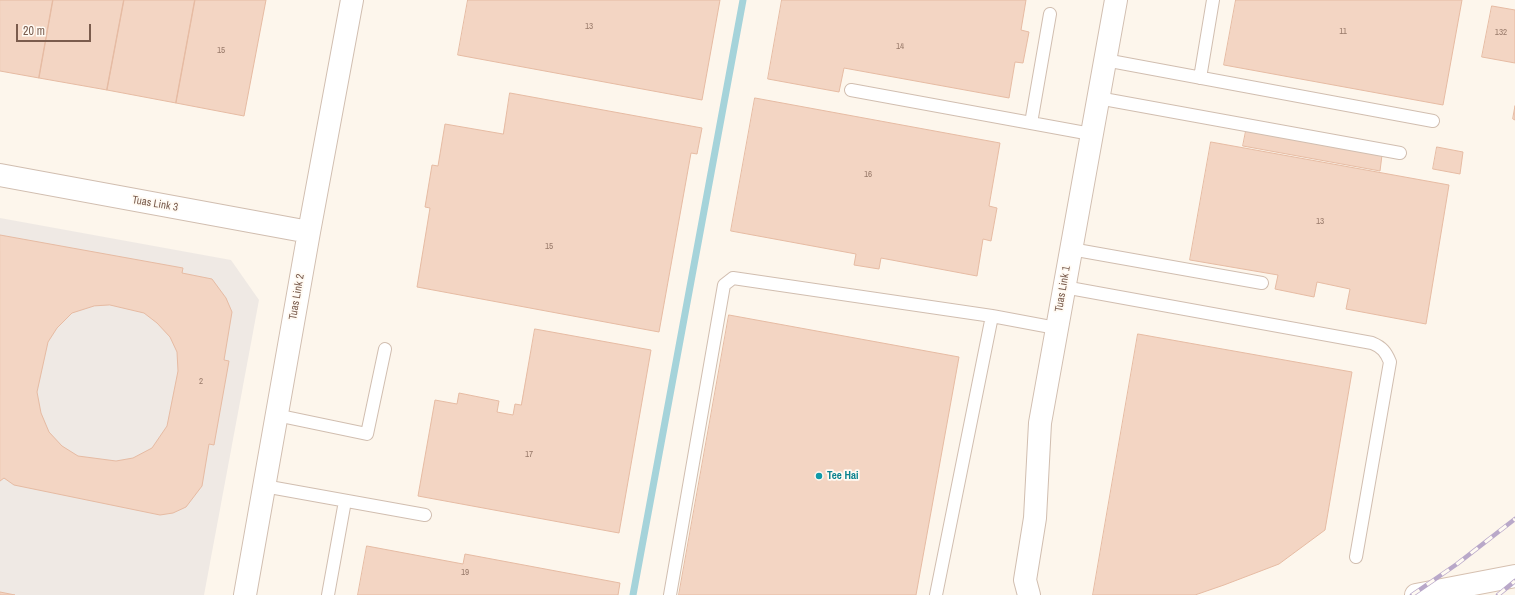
<!DOCTYPE html>
<style>
body{margin:0}
#map{position:relative;width:1515px;height:595px;overflow:hidden;background:#fdf6ec;font-family:"Archivo Narrow",sans-serif}
canvas{display:block}
.scale{position:absolute;left:16px;top:24px;width:75px;height:18px;box-sizing:border-box;border:2px solid #7a5c4d;border-top:0;padding-left:5px;font-size:12px;line-height:14px;white-space:nowrap;color:#7a5c4d;-webkit-text-stroke:3px #fffaf3;paint-order:stroke}
</style>
<div id="map">
<canvas width="1515" height="595"></canvas>
<div class="scale">20 m</div>
</div>
<script>
const context = document.querySelector('canvas').getContext('2d');
context.lineJoin = 'round';
function fillPath(path, color) { context.fillStyle = color; context.fill(path, 'evenodd'); }
function trace(path, color, width, dash) { context.strokeStyle = color; context.lineWidth = width; context.lineCap = dash ? 'butt' : 'round'; context.setLineDash(dash || []); context.stroke(path); }
function write(font, color, halo, rows, align = 'center') {
  context.font = font + ' "Archivo Narrow",sans-serif'; context.lineWidth = 3.5; context.setLineDash([]); context.textBaseline = 'middle'; context.strokeStyle = halo; context.fillStyle = color; for (const [text, x, y, turn = 0] of rows) {
    context.save(); context.translate(x, y); context.rotate((+turn || 0) * Math.PI / 180); context.textAlign = isNaN(turn) ? turn : align; if (halo) context.strokeText(text, 0, 0); context.fillText(text, 0, 0); context.restore();
  }
}
fillPath(new Path2D(`
 M 0,218 L 231,260 L 259,300 L 204,595 L 0,595 Z`), '#efe9e4');
trace(new Path2D(`
 M 633,595 L 743,0`), '#a5d3da', 7);
const building = new Path2D(`
 M 0,0 L 53,0 L 39,78 L 0,71 Z
 M 53,0 L 124,0 L 107,90 L 39,78 Z
 M 124,0 L 195,0 L 176,103 L 107,90 Z
 M 195,0 L 266,0 L 244,116 L 176,103 Z
 M 468,0 L 720,0 L 702,100 L 458,55 Z
 M 782,0 L 1026,0 L 1021,30 L 1029,32 L 1023,63 L 1015,62 L 1009,98 L 844,68 L 839,92 L 768,79 Z
 M 1236,0 L 1462,0 L 1443,105 L 1224,65 Z
 M 1492,6 L 1515,10 L 1515,63 L 1482,57 Z
 M 510,93 L 702,128 L 697,154 L 691,153 L 659,332 L 417,287 L 430,208 L 425,207 L 432,165 L 438,166 L 445,124 L 503,134 Z
 M 755,98 L 1000,143 L 989,206 L 997,208 L 991,241 L 983,239 L 977,276 L 881,258 L 879,269 L 854,265 L 856,254 L 731,231 Z
 M 1515,106 L 1515,120 L 1513,119 Z
 M 1246,131 L 1382,155 L 1380,171 L 1243,146 Z
 M 1211,142 L 1449,185 L 1426,324 L 1346,309 L 1350,289 L 1317,282 L 1314,297 L 1275,289 L 1278,275 L 1190,260 Z
 M 1437,147 L 1463,152 L 1460,174 L 1433,169 Z
 M 0,235 L 183,268 L 182,273 L 212,279 L 226,298 L 232,312 L 224,360 L 229,361 L 214,445 L 209,444 L 202,486 L 186,507 L 173,513 L 160,515 L 14,485 L 4,478 L 0,481 ZM 110,305 L 144,313 L 157,323 L 170,337 L 177,352 L 178,371 L 167,426 L 152,448 L 133,458 L 116,461 L 78,456 L 62,446 L 49,432 L 41,413 L 37,392 L 48,342 L 57,328 L 72,313 L 94,306 Z
 M 729,315 L 959,357 L 916,595 L 679,595 Z
 M 535,329 L 651,350 L 619,533 L 418,496 L 435,400 L 457,404 L 459,393 L 499,401 L 497,412 L 513,415 L 515,404 L 521,405 Z
 M 1138,334 L 1352,372 L 1325,530 L 1279,564 L 1224,585 L 1195,595 L 1093,595 Z
 M 367,546 L 463,564 L 465,554 L 620,583 L 618,595 L 358,595 Z
 M 0,592 L 15,595 L 0,595 Z`);
fillPath(building, '#f3d5c3');
trace(building, '#e6bba3', 1);
const lane = new Path2D(`
 M 1105,60 L 1433,121
 M 1200,78 L 1213,0
 M 851,90 L 1091,134
 M 1098,98 L 1400,153
 M 1031,123 L 1050,14
 M 1071,249 L 1262,283
 M 1064,287 L 1372,343 C 1382,347 1386,352 1390,362 L 1356,557
 M 276,415 L 367,434 L 385,349
 M 264,486 L 425,515
 M 328,595 L 345,501
 M 670,595 L 724,285 L 733,278 L 992,316 L 1056,328
 M 936,595 L 992,316`);
const street = new Path2D(`
 M 0,175 L 309,232
 M 245,595 L 309,232 L 352,0
 M 1029,595 L 1025,580 L 1035,518 L 1040,423 L 1116,0`);
const secondary = new Path2D(`
 M 1416,595 L 1515,576`);
trace(lane, '#d1beb0', 14);
trace(street, '#d1beb0', 24);
trace(secondary, '#d6c0b0', 24);
trace(lane, '#fff', 12);
trace(street, '#fff', 22);
trace(secondary, '#fff', 22);
const rail = new Path2D(`
 M 1412,595 L 1457,564 L 1515,519
 M 1498,595 L 1515,581`);
trace(rail, '#b9a8c9', 4.5);
trace(rail, '#fffaf3', 3, [9]);
for (const [x, y, r, color] of [
 [819,476,4,"#0f9aa8"]
]) { const dot = new Path2D(); dot.arc(x, y, r, 0, 2 * Math.PI); context.fillStyle = color; context.fill(dot); trace(dot, '#fffaf3', 1.5); }
write('9px', '#987a6a', null, [
 ["13",589,27],
 ["11",1343,32],
 ["132",1501,33],
 ["14",900,47],
 ["15",221,51],
 ["16",868,175],
 ["13",1320,222],
 ["15",549,247],
 ["2",201,382],
 ["17",529,455],
 ["19",465,573]
]);
write('11px', '#7a5c4d', '#fffaf3', [
 ["Tuas Link 3",155,204,10],
 ["Tuas Link 1",1063,289,-80],
 ["Tuas Link 2",297,297,-80]
]);
write('bold 11px', '#0d838f', '#fffaf3', [
 ["Tee Hai",827,476]
], 'left');
</script>
